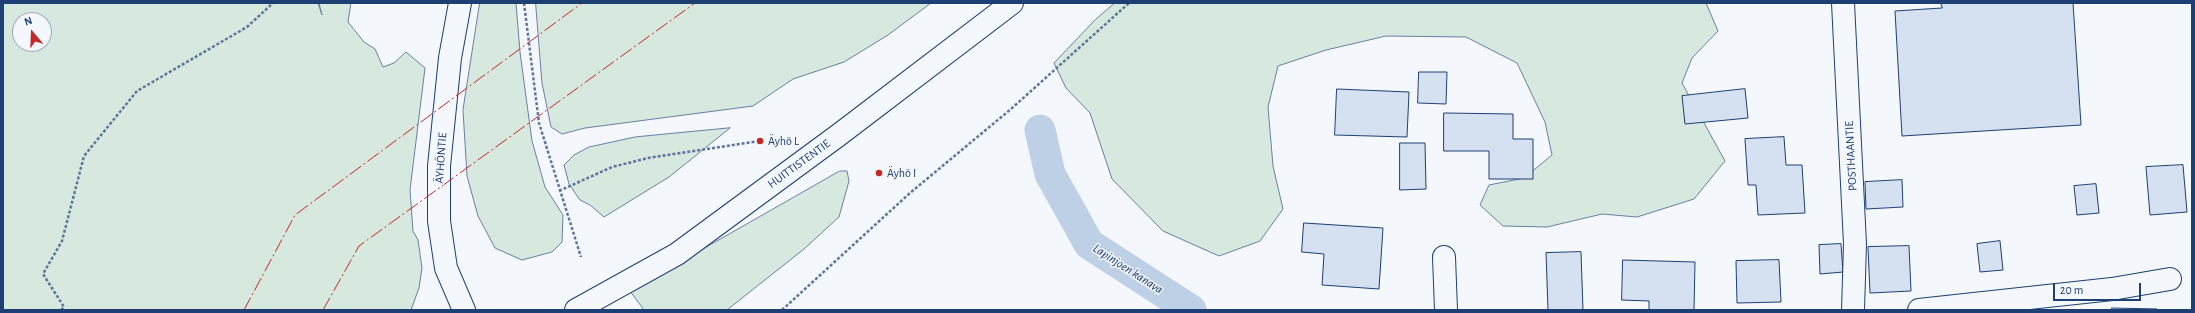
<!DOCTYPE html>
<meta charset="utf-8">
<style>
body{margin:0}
#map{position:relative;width:2195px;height:313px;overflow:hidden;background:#f4f7fb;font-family:"Alegreya Sans",sans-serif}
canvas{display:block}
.frame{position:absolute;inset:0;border:4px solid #1d3f73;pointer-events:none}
.north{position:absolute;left:12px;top:12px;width:40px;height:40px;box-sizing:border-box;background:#f4f7fb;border:1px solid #9eadc5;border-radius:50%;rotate:341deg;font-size:11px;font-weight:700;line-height:16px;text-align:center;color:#1d3f73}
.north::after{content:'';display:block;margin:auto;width:14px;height:18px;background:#c62828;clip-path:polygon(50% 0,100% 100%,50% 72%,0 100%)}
.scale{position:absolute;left:2053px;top:283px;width:88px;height:18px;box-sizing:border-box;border:2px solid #1d3f73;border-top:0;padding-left:5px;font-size:12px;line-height:14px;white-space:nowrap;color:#1d3f73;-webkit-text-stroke:3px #f4f7fb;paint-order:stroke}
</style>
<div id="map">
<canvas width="2195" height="313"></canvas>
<div class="frame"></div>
<div class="north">N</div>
<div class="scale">20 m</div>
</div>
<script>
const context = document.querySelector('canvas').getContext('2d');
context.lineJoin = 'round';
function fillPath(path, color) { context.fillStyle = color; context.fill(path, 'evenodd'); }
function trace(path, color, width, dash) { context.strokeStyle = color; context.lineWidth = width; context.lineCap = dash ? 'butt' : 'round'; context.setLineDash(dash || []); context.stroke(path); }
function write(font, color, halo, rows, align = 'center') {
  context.font = font + ' "Alegreya Sans",sans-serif'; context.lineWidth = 3; context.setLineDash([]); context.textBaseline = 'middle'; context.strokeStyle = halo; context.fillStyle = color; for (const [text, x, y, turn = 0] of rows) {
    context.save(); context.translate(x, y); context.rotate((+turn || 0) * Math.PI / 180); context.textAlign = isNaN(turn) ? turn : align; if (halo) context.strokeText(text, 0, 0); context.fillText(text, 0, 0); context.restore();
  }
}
const green = new Path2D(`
 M 3,3 L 318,3 L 322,15 L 319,3 L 351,3 L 348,22 L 364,42 L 375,49 L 383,67 L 394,63 L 406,52 L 425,68 L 410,190 L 413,231 L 418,240 L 422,268 L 419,288 L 411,310 L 3,310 ZM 20,20 L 44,20 L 44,44 L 20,44 Z
 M 480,3 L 516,3 L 520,52 L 532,141 L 545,187 L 563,215 L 562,242 L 552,252 L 522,260 L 495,248 L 478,216 L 467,176 L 463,110 Z
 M 536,3 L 931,3 L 888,35 L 844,62 L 793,79 L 753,106 L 585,128 L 562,134 L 551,127 L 542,83 Z
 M 1115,3 L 1706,3 L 1718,31 L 1692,58 L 1682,83 L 1725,161 L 1694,199 L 1637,217 L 1602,214 L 1547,227 L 1503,226 L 1480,205 L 1489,185 L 1524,178 L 1552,155 L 1545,122 L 1517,63 L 1466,37 L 1386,36 L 1326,50 L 1278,66 L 1268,107 L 1273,166 L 1283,209 L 1260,241 L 1219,256 L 1163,231 L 1112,179 L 1090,113 L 1066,88 L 1054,63 L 1095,20 Z
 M 730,128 L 669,177 L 604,217 L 590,205 L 580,200 L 569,184 L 564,165 L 574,155 L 589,147 L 635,137 Z
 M 840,171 L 847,171 L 849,181 L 839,217 L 804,249 L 727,310 L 644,310 L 630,291 Z`);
fillPath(green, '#d7e8df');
trace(green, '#687fa3', 1);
trace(new Path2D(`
 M 1040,130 L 1050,174 L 1089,244 L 1191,310`), '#bed0e5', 31);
const building = new Path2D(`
 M 1941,3 L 2073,3 L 2081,125 L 1902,136 L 1895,11 L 1942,8 Z
 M 1419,72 L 1447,72 L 1446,104 L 1418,103 Z
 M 1337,89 L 1409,92 L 1407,137 L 1335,135 Z
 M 1745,89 L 1748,118 L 1685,124 L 1682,96 Z
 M 1444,113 L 1513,114 L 1513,139 L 1533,139 L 1533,179 L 1489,179 L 1489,151 L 1444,151 Z
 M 1784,137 L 1786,165 L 1802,165 L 1805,213 L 1758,215 L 1756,185 L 1748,185 L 1745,139 Z
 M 1400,143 L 1425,143 L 1426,189 L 1400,190 Z
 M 2183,165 L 2187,212 L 2150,215 L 2146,167 Z
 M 1902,180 L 1903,207 L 1866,209 L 1865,182 Z
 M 2096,184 L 2099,213 L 2077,215 L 2074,186 Z
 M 1304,223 L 1383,228 L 1379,289 L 1322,285 L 1324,254 L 1302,252 Z
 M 2000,241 L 2003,270 L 1980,272 L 1977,244 Z
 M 1841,244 L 1843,272 L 1820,274 L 1819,245 Z
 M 1909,246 L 1911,291 L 1870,293 L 1868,247 Z
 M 1581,252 L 1583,310 L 1548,310 L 1546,253 Z
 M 1623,260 L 1695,262 L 1694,310 L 1649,310 L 1649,301 L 1622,300 Z
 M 1779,260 L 1781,302 L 1737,303 L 1736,261 Z
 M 2112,308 L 2157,309 L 2157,310 L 2112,310 Z`);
fillPath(building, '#d5e0f0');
trace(building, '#1d3f73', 1);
const minor = new Path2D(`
 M 1843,3 L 1855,244 L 1853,310
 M 1444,257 L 1446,310
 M 1919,310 L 2112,289 L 2170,279`);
const secondary = new Path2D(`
 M 460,3 L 450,58 L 439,166 L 439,221 L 446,268 L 464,310`);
const trunk = new Path2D(`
 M 576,310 L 677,254 L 840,134 L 1012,3`);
trace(minor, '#1d3f73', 24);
trace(secondary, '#1d3f73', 24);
trace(trunk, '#1d3f73', 24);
trace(new Path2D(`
 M 524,3 L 539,123 L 581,257
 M 559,191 L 612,167 L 648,158 L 760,141
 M 61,310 L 64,307 L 43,274 L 62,241 L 84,156 L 137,91 L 247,27 L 273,3
 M 782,310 L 910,193 L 1011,109 L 1129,3`), '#5e769c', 2.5, [3, 2]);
trace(minor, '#f4f7fb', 22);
trace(secondary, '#f4f7fb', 22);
trace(trunk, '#f4f7fb', 22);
trace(new Path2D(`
 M 244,310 L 295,215 L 582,3
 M 323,310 L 359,246 L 695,3`), '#c62828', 1, [14, 3, 2, 3]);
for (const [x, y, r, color] of [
 [760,141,4,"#c62828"],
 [879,173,4,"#c62828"]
]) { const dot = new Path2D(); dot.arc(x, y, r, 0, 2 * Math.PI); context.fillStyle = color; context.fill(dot); trace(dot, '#f4f7fb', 1.5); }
write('12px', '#1d3f73', '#f4f7fb', [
 ["Äyhö L",768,141],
 ["Äyhö I",887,173]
], 'left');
write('12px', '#1d3f73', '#f4f7fb', [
 ["POSTHAANTIE",1851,156,-93],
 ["ÄYHÖNTIE",441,158,-86],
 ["HUITTISTENTIE",799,164,-36]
]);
write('italic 13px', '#1d3f73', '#f4f7fb', [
 ["Lapinjoen kanava",1128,269,33]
]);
</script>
